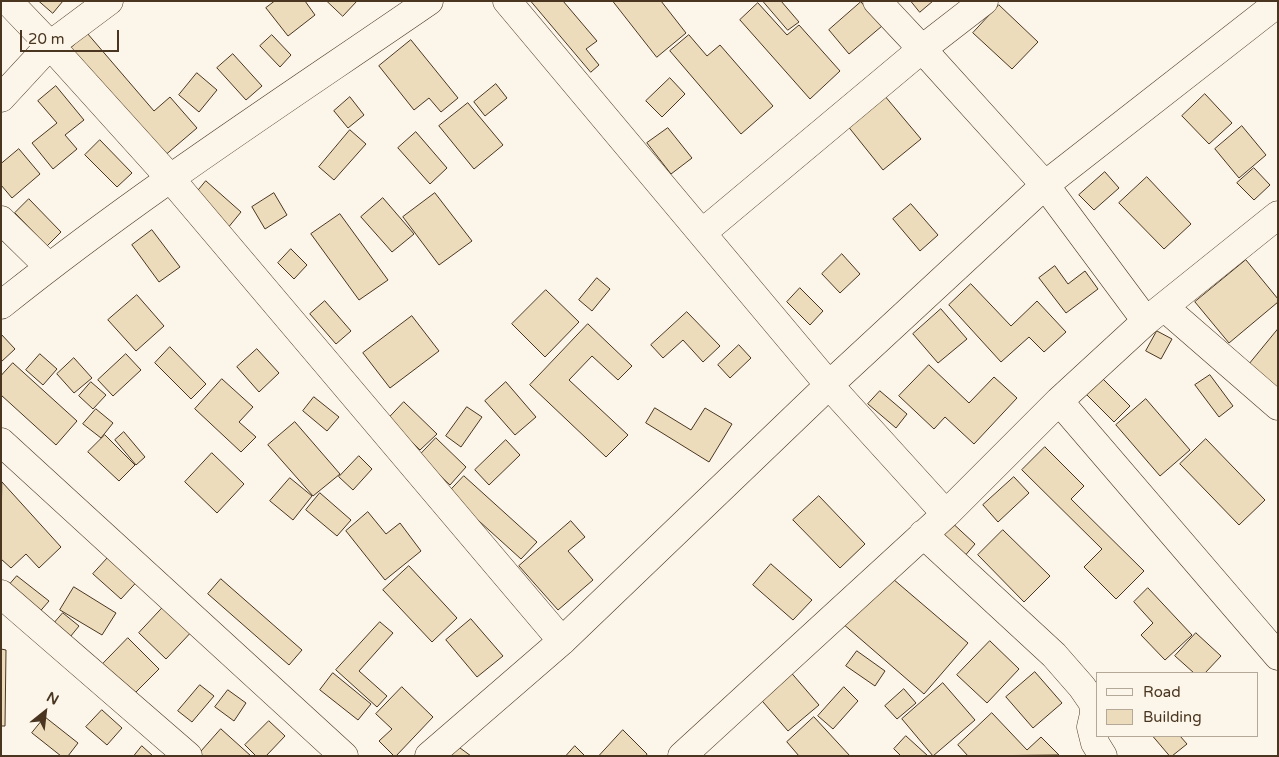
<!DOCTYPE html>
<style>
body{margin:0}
#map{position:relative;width:1279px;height:757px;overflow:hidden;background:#fbf6e9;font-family:"Varela Round",sans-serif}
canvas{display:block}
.frame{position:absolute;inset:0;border:2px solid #4a3520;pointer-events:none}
.legend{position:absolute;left:1096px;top:672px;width:162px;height:65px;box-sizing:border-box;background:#fbf6e9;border:1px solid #b4a999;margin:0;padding:6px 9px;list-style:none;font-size:15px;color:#4a3520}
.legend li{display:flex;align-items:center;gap:10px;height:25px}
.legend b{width:25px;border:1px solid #b4a999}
.north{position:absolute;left:20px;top:687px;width:50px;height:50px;-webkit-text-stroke:4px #fbf6e9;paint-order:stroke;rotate:29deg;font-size:14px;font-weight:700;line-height:20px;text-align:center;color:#4a3520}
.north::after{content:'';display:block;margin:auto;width:18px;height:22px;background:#4a3520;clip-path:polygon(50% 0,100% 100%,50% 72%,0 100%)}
.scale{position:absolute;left:20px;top:30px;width:99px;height:22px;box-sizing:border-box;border:2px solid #4a3520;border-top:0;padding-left:6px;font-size:15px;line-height:18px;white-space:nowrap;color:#4a3520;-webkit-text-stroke:4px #fbf6e9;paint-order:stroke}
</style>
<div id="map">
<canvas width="1279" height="757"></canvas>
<div class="frame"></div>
<ul class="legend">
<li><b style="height:6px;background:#fbf6e9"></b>Road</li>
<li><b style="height:14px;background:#ecdcbc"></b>Building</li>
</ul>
<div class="north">N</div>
<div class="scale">20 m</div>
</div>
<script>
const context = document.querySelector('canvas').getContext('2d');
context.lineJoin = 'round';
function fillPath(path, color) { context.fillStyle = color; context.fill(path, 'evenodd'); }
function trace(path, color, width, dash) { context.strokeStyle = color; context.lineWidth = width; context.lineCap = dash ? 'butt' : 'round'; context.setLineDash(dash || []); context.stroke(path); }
const building = new Path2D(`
 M 39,1 L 63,1 L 53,13 Z
 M 275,1 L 305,1 L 315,15 L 288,36 L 266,8 Z
 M 327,1 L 357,1 L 343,16 Z
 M 531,1 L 563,1 L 597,41 L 586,49 L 599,65 L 591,72 Z
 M 613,1 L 661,1 L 686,33 L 657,57 Z
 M 763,1 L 781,1 L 799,22 L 788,30 Z
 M 911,1 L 933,1 L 920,12 Z
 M 861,2 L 882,26 L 849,54 L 829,30 Z
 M 758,3 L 787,35 L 799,25 L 840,71 L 810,99 L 740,20 Z
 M 999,5 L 1038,42 L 1012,69 L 973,33 Z
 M 87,33 L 154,111 L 170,97 L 197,128 L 163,157 L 70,49 Z
 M 272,35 L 291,55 L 280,67 L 260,46 Z
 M 689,35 L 707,56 L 720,45 L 773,106 L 741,134 L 670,51 Z
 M 411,40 L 458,98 L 441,112 L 429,98 L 414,110 L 379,66 Z
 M 233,54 L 262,86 L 246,100 L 217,68 Z
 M 197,73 L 217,90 L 199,112 L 179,95 Z
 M 670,78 L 685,94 L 662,117 L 646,101 Z
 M 496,84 L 507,98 L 485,116 L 474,102 Z
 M 56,86 L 84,120 L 65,135 L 77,149 L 53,169 L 32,143 L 57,123 L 38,101 Z
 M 1205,94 L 1232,123 L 1209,144 L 1182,116 Z
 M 884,95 L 921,139 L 883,170 L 847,125 Z
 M 350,97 L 364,115 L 348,128 L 334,111 Z
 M 468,103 L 503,145 L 474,169 L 439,126 Z
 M 1242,126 L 1266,155 L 1239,178 L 1215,149 Z
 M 668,128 L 692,158 L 671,174 L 647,143 Z
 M 350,130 L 366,144 L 334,180 L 319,167 Z
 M 416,132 L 447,168 L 430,184 L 398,148 Z
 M 100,140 L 132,173 L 117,187 L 85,155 Z
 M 19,149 L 40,174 L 12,198 L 1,185 L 1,164 Z
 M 1254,168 L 1270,185 L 1254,200 L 1237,183 Z
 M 1105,172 L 1119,188 L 1094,210 L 1079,195 Z
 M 1147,177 L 1191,224 L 1164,249 L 1119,203 Z
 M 206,181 L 241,212 L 227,229 L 192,198 Z
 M 274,193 L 287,215 L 265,229 L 252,207 Z
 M 435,193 L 472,241 L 439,265 L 403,217 Z
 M 383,198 L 414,234 L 392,252 L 361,217 Z
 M 29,199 L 61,232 L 47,246 L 15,213 Z
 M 911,204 L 938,235 L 920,251 L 893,219 Z
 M 340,214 L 388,280 L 359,300 L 311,234 Z
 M 152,230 L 180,267 L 159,282 L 132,245 Z
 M 291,249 L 307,265 L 294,279 L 278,263 Z
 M 842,254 L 860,274 L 840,293 L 822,274 Z
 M 1246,260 L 1278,299 L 1278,302 L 1229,343 L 1195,302 Z
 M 1055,266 L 1068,284 L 1085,271 L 1098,289 L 1066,313 L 1039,278 Z
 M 597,278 L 610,289 L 592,311 L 579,300 Z
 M 971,284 L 1011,326 L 1037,301 L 1066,332 L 1044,352 L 1029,337 L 1001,362 L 949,305 Z
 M 800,288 L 823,311 L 810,325 L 787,302 Z
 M 546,290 L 579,322 L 545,357 L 512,324 Z
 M 137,295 L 164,326 L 136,351 L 108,320 Z
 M 325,301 L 351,331 L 336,344 L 310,314 Z
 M 941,309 L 967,339 L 938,363 L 913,334 Z
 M 687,312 L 720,346 L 703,362 L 683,340 L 663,358 L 651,345 Z
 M 412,316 L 439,351 L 390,388 L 363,353 Z
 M 588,324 L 632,366 L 618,380 L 592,356 L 569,380 L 628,435 L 606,457 L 530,385 Z
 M 1278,329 L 1278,393 L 1247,367 Z
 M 1157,331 L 1172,339 L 1161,359 L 1146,351 Z
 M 1,334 L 15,349 L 1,362 Z
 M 739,345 L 751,358 L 730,378 L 718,365 Z
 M 170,347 L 206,384 L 191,399 L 155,363 Z
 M 257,349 L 279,373 L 259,392 L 237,367 Z
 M 40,354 L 57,369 L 43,385 L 26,370 Z
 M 126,354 L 141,370 L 113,396 L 98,380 Z
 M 74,358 L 92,378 L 74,393 L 57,374 Z
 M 13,363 L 77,421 L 56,445 L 1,395 L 1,376 Z
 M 929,365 L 969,403 L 994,377 L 1017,398 L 974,444 L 945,417 L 934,429 L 899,396 Z
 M 1210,375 L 1233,406 L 1219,417 L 1195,385 Z
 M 1101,377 L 1130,406 L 1114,422 L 1085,393 Z
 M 222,379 L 253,407 L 239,422 L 256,437 L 241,452 L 195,409 Z
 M 91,382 L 106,395 L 93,409 L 79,396 Z
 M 506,382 L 536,417 L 515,435 L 485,401 Z
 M 880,391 L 907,414 L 896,428 L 868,404 Z
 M 314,397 L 339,417 L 327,431 L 303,411 Z
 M 1146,399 L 1190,450 L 1160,476 L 1116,425 Z
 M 404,402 L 437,434 L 420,450 L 388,419 Z
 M 467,407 L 482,417 L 461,447 L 446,436 Z
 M 655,408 L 691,430 L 705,408 L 732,424 L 709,462 L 646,423 Z
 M 96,409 L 113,423 L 101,438 L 83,424 Z
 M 295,422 L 340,474 L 313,496 L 268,445 Z
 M 124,432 L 145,457 L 136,465 L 115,440 Z
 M 105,435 L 135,465 L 119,481 L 88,452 Z
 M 436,438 L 466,467 L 450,485 L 419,456 Z
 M 1206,439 L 1265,500 L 1239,525 L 1180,464 Z
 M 506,440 L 520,455 L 489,485 L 475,470 Z
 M 1045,447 L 1084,486 L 1071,499 L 1144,571 L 1116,599 L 1084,567 L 1102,549 L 1022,470 Z
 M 212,453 L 244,484 L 217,513 L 185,482 Z
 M 359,456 L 372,469 L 353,490 L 339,477 Z
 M 464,476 L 537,542 L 521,559 L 448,493 Z
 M 1014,477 L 1029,493 L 998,522 L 983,505 Z
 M 290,478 L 312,496 L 293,520 L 270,501 Z
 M 2,482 L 61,547 L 39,568 L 26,554 L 11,568 L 1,559 Z
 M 320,493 L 351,520 L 337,536 L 306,510 Z
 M 819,496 L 865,544 L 840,568 L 793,520 Z
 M 368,512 L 386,534 L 400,523 L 421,551 L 385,580 L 346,531 Z
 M 948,519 L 975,544 L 963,558 L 936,533 Z
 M 571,521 L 585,537 L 568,551 L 593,580 L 558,610 L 519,566 Z
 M 1003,530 L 1050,576 L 1024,602 L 978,555 Z
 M 114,551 L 142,576 L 121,599 L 93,574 Z
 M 771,564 L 812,600 L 793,620 L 753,585 Z
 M 409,566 L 457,618 L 432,642 L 383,590 Z
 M 886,573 L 968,643 L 924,694 L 842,623 Z
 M 17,576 L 49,601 L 36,616 L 4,591 Z
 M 221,579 L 302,650 L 289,665 L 208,594 Z
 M 74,587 L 116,613 L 102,635 L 60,610 Z
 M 1148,588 L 1192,635 L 1165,660 L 1141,635 L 1153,623 L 1134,602 Z
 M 167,603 L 195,628 L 166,659 L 139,633 Z
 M 63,613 L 79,626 L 66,642 L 50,628 Z
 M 471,619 L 503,656 L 477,677 L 446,640 Z
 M 380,622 L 393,633 L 359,671 L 387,696 L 377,707 L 336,670 Z
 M 1196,633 L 1221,656 L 1205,673 L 1194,673 L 1175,656 Z
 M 128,638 L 159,669 L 126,702 L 96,671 Z
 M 990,641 L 1019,669 L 987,703 L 957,675 Z
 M 1,649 L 6,650 L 5,726 L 1,726 Z
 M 857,651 L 885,671 L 875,686 L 846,666 Z
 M 788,669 L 819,705 L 788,731 L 757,695 Z
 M 1035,672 L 1062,703 L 1033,728 L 1006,697 Z
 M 333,673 L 371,704 L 358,720 L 320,690 Z
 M 943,683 L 975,720 L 933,756 L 902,719 Z
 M 200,685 L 214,696 L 192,722 L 178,711 Z
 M 402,687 L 433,717 L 396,756 L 394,756 L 379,741 L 392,729 L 376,714 Z
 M 844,687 L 858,701 L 833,729 L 818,716 Z
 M 904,689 L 916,703 L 897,719 L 885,706 Z
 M 228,690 L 246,703 L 234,721 L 215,707 Z
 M 102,710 L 122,728 L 107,745 L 86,727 Z
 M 992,713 L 1027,750 L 1041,737 L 1059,755 L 968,756 L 958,745 Z
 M 45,717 L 78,743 L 68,756 L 61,756 L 32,733 Z
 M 814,717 L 850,756 L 799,756 L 787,742 Z
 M 269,721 L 285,736 L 266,756 L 256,756 L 245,745 Z
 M 221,729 L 251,756 L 197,756 Z
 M 623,730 L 647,754 L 646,756 L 599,756 Z
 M 906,736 L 928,756 L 901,756 L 894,749 Z
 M 1153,736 L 1180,736 L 1187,744 L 1172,756 L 1170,756 Z
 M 456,745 L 471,756 L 449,756 Z
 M 142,746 L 153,756 L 134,756 Z
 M 575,746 L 585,756 L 566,756 Z`);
fillPath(building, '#ecdcbc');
trace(building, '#4a3520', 1);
const minor = new Path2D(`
 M 8,1 L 50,45 L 170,178 L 562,641
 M 507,1 L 829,385 L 946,514
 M 877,1 L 922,49 L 1045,185 L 1146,321
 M 1,98 L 50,45 L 109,1
 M 1,220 L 49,267
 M 702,233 L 922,49 L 984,1
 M 1,305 C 138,195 285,100 429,1
 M 1164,307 L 1278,406
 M 1059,401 L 1278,656
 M 1,442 L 344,756
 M 923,534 L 1054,655 L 1082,687 L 1093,703 L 1094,714 L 1091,727 L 1095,743 L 1103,756
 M 1,594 L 188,756
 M 429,756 L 562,641 L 829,385 L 1045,185 L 1278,3
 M 682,756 L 946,514 L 1059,401 L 1146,321 L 1278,215`);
trace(minor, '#4a3520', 29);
trace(minor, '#fbf6e9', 28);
</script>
